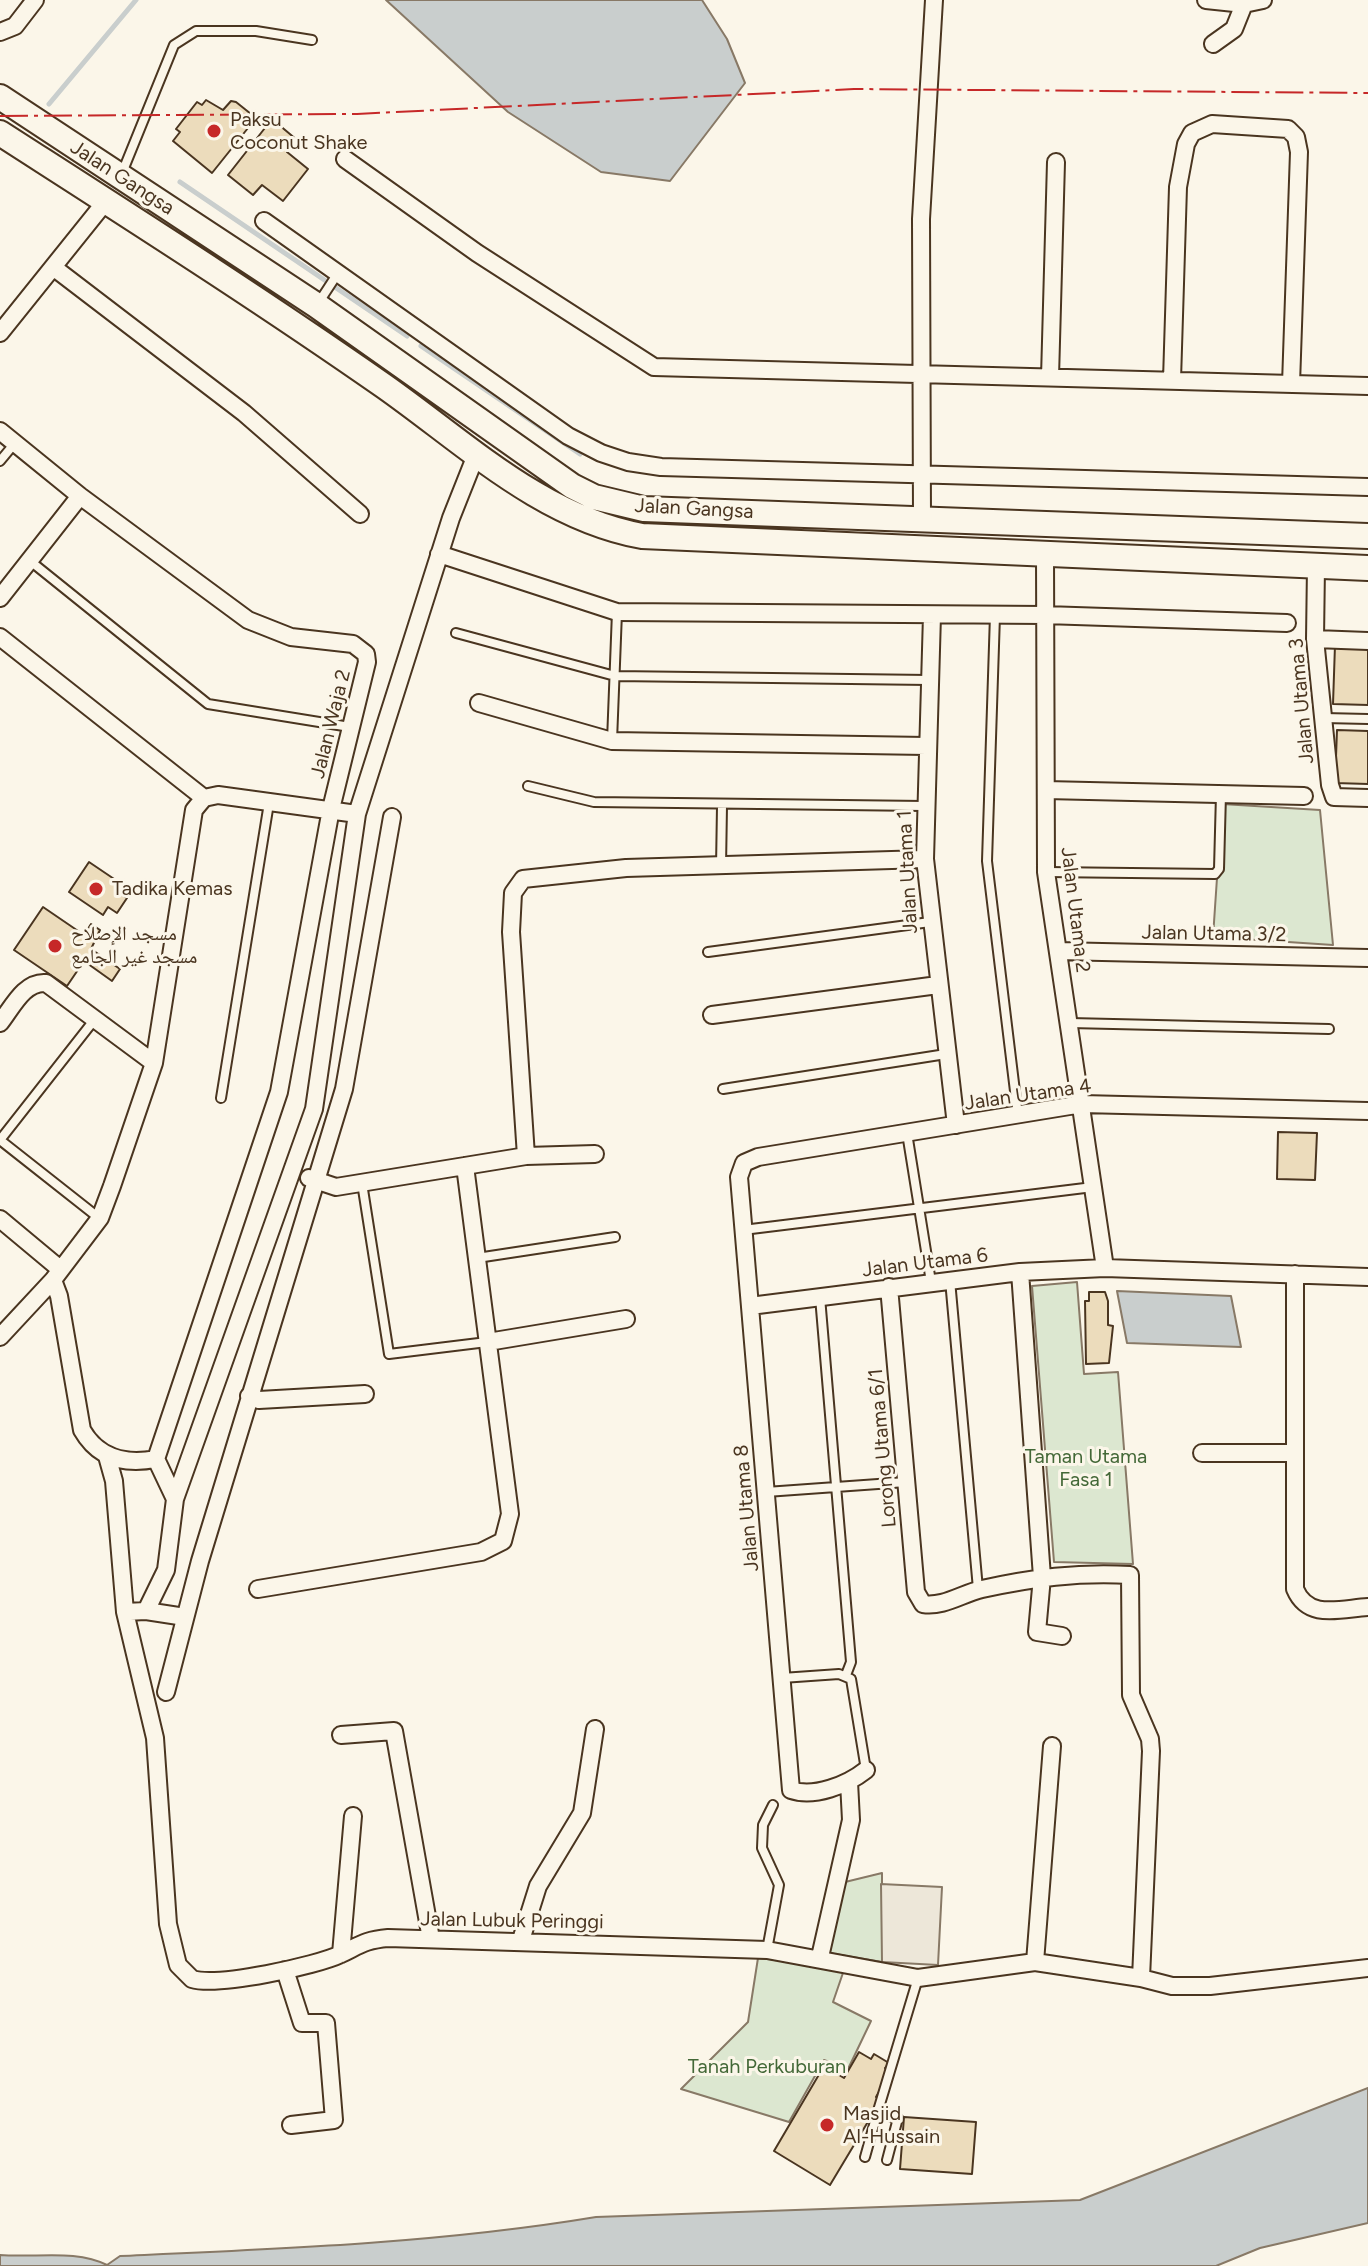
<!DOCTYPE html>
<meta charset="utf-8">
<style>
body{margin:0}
canvas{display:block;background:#fbf6e9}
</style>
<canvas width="1368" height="2266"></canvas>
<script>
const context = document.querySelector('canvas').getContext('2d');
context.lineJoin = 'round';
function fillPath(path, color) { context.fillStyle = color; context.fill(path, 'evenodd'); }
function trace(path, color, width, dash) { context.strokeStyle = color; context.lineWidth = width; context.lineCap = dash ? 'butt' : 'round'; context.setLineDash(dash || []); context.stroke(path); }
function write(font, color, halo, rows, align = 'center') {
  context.font = font + ' Figtree,"Noto Naskh Arabic",sans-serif'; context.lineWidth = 6; context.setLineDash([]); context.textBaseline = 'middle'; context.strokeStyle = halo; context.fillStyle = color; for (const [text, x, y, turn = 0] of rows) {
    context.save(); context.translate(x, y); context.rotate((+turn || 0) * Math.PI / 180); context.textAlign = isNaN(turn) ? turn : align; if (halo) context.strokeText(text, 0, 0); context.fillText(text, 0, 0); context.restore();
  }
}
const green = new Path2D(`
 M 1222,804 L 1320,810 L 1333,945 L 1213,937 Z
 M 1077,1282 L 1084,1374 L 1118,1372 L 1133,1564 L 1054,1562 L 1032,1286 Z
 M 882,1873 L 882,1962 L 823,1952 L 841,1883 Z
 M 758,1958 L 845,1967 L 833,2002 L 871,2021 L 848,2069 L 824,2060 L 789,2122 L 681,2089 L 748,2022 Z`);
fillPath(green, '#dce7d0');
trace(green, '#887966', 2);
const parking = new Path2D(`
 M 881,1884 L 942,1887 L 938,1965 L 882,1962 Z`);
fillPath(parking, '#ede7d9');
trace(parking, '#887966', 2);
const water = new Path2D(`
 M 386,0 L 702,0 L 727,39 L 745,83 L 670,181 L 601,172 L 508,112 Z
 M 1117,1291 L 1231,1296 L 1241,1347 L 1127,1343 Z
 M 1368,2088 L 1368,2223 L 1260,2248 L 1216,2266 L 0,2266 L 0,2255 C 36,2258 76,2249 107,2265 L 120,2256 C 279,2249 440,2243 596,2217 L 1080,2200 Z`);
fillPath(water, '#c9cecd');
trace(water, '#887966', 2);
trace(new Path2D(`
 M 49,104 L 136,0
 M 180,182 L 407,336
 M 421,346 L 580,454`), '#c9cecd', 5);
const building = new Path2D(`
 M 206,100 L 223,110 L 231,101 L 236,102 L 256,118 L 212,173 L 173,141 L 180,132 L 176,129 L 197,102 L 202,105 Z
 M 272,119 L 297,140 L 287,152 L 308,169 L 283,201 L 262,185 L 253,195 L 228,175 Z
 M 1335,645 L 1368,646 L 1368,705 L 1333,704 Z
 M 1337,730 L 1368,731 L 1368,784 L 1335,783 Z
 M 89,862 L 123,885 L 118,893 L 127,898 L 117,913 L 108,907 L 103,915 L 69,892 Z
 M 43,907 L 84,935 L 91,924 L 100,930 L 91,949 L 120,969 L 112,981 L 84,961 L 67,986 L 14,950 Z
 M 1278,1132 L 1317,1133 L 1315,1180 L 1277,1179 Z
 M 1089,1292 L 1105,1292 L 1108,1301 L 1108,1325 L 1113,1326 L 1109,1363 L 1086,1364 L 1085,1301 L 1089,1301 Z
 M 859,2052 L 871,2059 L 874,2054 L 889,2063 L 885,2068 L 891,2071 L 876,2097 L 881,2100 L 830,2185 L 774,2151 L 824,2066 L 844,2078 Z
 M 904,2117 L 976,2122 L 972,2174 L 900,2169 Z`);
fillPath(building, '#ecdcbc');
trace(building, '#4a3520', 2);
const service = new Path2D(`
 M 122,173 L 174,45 L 196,31 L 256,31 L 312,40
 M 319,302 L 338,273
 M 0,461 L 15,443
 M 29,560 L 208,704 L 350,727
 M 995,615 L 987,861 L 1018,1116
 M 456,633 L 615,676 L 929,680
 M 1324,718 L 1368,719
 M 612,741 L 617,612
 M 528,786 L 594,802 L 924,806
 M 721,867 L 722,806
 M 1047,872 L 1215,874 L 1219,869 L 1221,794
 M 708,952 L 930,922
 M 1070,1023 L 1329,1029
 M 723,1089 L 946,1054
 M 221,1098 L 269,803
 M 907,1133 L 931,1282
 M 0,1140 L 95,1019
 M 0,1140 L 99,1218
 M 362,1183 L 389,1354 L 487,1342
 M 743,1230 L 1093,1187
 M 477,1258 L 615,1237
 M 950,1280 L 978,1589
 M 820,1297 L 851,1662 L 846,1675
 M 766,1492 L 906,1482
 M 782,1678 L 839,1674 L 851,1679 L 866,1770
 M 767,1950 L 779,1885 L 762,1848 L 763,1825 L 773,1805
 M 865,2157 L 877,2114
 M 887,2160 L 898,2118 L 877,2114 L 918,1978`);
const minor = new Path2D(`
 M 1206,0 L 1244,4 L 1263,0
 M 0,32 L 15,26 L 35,0
 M 1213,44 L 1234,29 L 1244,4
 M 345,159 L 477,253 L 654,367 L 1368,386
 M 264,221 L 568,436 L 601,453 L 628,462 L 661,467 L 1368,487
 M 53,267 L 244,413 L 360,514
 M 0,333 L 106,201
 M 1050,377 L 1056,162
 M 1172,380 L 1178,187 L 1186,144 L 1192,133 L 1212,124 L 1288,129 L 1296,137 L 1299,152 L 1291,384
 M 0,431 L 80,496 L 248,620 L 291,637 L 353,644 L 366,654 L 367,662 L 331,809 L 279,1092 L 156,1459 C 124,1465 98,1458 82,1430 L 59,1296 L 53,1280
 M 922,518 L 921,219 L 934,0
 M 439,554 L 617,612 L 1045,615 L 1287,623
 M 1045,555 L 1046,872 L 1105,1268
 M 1316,566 L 1315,639 L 1330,785 L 1334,797 L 1368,798
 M 0,598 L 80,496
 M 932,615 L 925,859 L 956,1125
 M 0,637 L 204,798
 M 1315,639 L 1368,641
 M 479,703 L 612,741 L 926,746
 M 1046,790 L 1304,796
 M 204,798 L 218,795 L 357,814
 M 1058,951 L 1368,958
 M 712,1015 L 938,985
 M 0,1023 C 12,1008 24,981 46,983 L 154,1063
 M 526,1156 L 511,932 L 513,893 L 523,879 L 626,868 L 925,859
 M 309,1178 L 336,1187 L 526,1156 L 595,1154
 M 0,1219 L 60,1269
 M 1020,1272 L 1042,1577 L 1037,1632 L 1062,1636
 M 1295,1274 L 1295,1589 C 1308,1620 1339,1609 1368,1607
 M 889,1287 L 916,1592 L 923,1604 C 944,1607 961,1594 982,1589 C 1032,1578 1078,1572 1130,1575 L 1131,1695 L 1150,1739 L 1151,1751 L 1141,1978
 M 750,1306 L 1020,1272 L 1105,1268 L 1368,1277
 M 0,1337 L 53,1280 L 100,1218 L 112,1186 L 154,1063 L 194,810 L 204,798
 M 488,1342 L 626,1319
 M 249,1396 L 259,1400 L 365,1394
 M 1202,1453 L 1294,1453
 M 107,1456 L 114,1481 L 125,1612 L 155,1738 L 168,1924 L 178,1965 L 192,1979 C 218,1987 316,1966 341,1954 C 360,1945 365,1940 388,1938 L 767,1950 L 918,1978 L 1035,1962 L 1141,1978 L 1172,1986 L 1210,1986 L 1368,1968
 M 156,1459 L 175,1499
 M 258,1589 L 481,1552 L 503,1541 L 510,1514 L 465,1166
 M 146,1611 L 185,1617
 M 125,1612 L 146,1611 L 166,1570 L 175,1499 L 314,1109 L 357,814 L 451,518 L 476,455
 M 166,1692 L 200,1561 L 344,1089 L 392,817
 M 341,1735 L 394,1731 L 431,1939
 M 866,1770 C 847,1785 814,1798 791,1790 L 739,1177 L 744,1163 L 758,1157 L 1082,1104 L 1368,1111
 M 521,1940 L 538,1886 L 582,1813 L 595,1729
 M 341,1954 L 353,1816
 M 820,1957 L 851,1820 L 849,1782
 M 1035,1962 L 1052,1746
 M 285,1970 L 302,2023 L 326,2023 L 334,2120 L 291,2125`);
const secondary = new Path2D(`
 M 0,97 L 316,305 L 572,486 L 594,497 L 644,509 L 1368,536
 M 0,133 C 129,216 258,298 384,386 C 465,443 542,518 642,536 L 1368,568`);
trace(service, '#4a3520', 12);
trace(minor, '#4a3520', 20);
trace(secondary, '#4a3520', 28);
trace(service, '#fbf6e9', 8);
trace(minor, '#fbf6e9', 16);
trace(secondary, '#fbf6e9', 24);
trace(new Path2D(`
 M 0,116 L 357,114 L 854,89 L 1368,93`), '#c62828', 2, [28, 6, 4, 6]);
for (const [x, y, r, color] of [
 [214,131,8,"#c62828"],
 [96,889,8,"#c62828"],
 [55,946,8,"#c62828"],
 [827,2125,8,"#c62828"]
]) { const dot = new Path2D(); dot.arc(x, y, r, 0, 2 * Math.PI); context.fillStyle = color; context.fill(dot); trace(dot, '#fbf6e9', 3); }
write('20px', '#4a3520', '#fbf6e9', [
 ["Paksu",230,120],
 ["Coconut Shake",230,143],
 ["Tadika Kemas",112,889],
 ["مسجد الإصلاح",71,934],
 ["مسجد غير الجامع",71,957],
 ["Masjid",843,2114],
 ["Al-Hussain",843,2137]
], 'left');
write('20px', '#4a3520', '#fbf6e9', [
 ["Jalan Gangsa",122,178,33],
 ["Jalan Gangsa",694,509,3],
 ["Jalan Utama 3",1302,701,-95],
 ["Jalan Waja 2",331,724,-76],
 ["Jalan Utama 1",908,872,-93],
 ["Jalan Utama 2",1075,910,83],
 ["Jalan Utama 3/2",1214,934,1],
 ["Jalan Utama 4",1028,1095,-8],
 ["Jalan Utama 6",925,1263,-7],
 ["Lorong Utama 6/1",883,1448,-95],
 ["Jalan Utama 8",747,1508,-95],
 ["Jalan Lubuk Peringgi",512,1921,1]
]);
write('20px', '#436837', '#fbf6e9', [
 ["Taman Utama",1086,1457],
 ["Fasa 1",1086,1480],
 ["Tanah Perkuburan",767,2067]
]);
</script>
